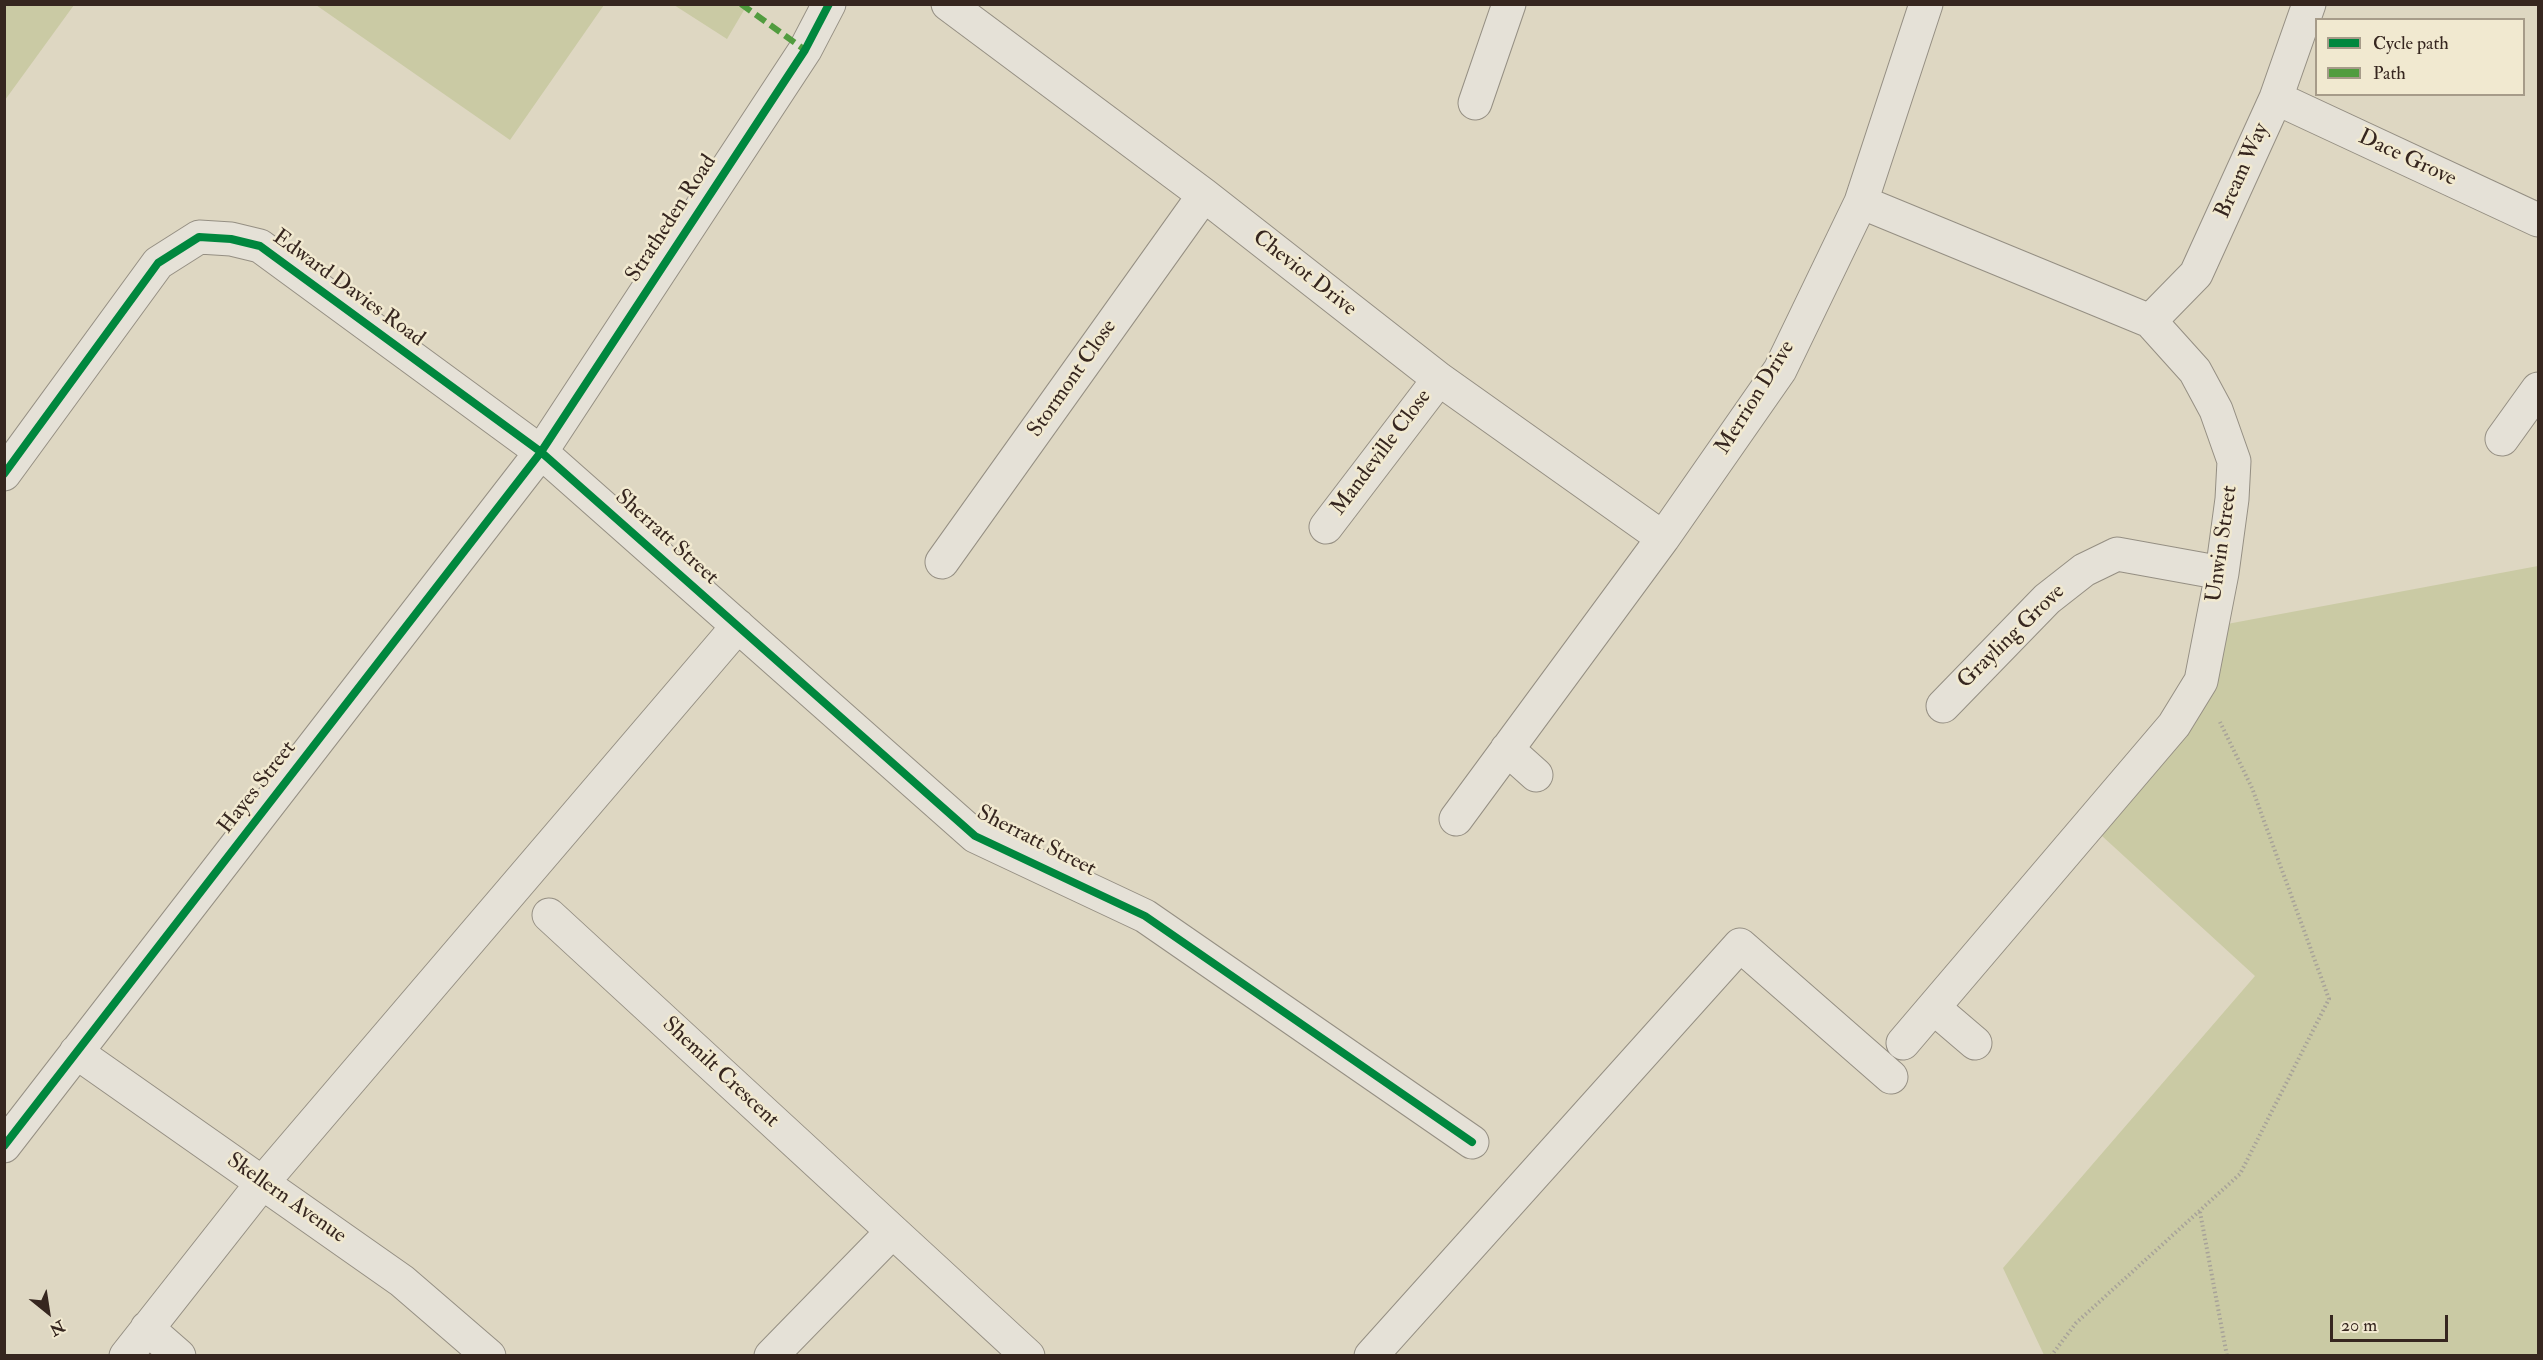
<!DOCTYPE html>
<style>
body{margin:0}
#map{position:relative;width:2543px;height:1360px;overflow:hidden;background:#ded7c2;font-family:"IM FELL Double Pica",serif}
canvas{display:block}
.frame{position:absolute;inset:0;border:6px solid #36261f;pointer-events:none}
.legend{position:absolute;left:2315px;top:18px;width:210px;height:78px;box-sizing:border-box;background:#f1e9d0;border:2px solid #a69b89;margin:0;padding:8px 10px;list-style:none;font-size:18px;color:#36261f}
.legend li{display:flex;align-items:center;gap:12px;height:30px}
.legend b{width:30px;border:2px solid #a69b89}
.north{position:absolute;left:18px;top:1282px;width:60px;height:60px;-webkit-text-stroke:4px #f1e9d0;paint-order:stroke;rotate:150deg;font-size:16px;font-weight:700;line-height:24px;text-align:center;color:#36261f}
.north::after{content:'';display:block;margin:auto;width:21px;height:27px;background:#36261f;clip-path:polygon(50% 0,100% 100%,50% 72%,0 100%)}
.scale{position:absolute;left:2330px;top:1315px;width:118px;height:27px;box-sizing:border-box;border:3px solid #36261f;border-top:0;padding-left:8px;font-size:18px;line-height:21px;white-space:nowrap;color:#36261f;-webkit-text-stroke:4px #f1e9d0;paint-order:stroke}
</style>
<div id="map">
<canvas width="2543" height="1360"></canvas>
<div class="frame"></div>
<ul class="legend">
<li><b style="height:8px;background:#00873e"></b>Cycle path</li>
<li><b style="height:8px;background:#519c3f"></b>Path</li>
</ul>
<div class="north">N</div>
<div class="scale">20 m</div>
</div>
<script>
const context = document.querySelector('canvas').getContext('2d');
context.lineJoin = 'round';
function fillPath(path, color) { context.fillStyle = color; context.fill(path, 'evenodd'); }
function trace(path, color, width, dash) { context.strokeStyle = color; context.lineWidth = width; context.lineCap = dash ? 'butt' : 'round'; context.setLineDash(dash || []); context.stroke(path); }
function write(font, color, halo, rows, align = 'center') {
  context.font = font + ' "IM FELL Double Pica",serif'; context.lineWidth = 5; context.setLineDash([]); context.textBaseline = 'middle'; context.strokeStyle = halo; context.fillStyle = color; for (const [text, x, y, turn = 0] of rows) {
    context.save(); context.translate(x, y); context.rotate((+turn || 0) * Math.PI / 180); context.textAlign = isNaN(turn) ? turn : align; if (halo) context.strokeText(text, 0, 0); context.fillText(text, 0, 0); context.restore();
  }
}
fillPath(new Path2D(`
 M 5,4 L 74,5 L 5,100 L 4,5 Z
 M 316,5 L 604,5 L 510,140 Z
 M 674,5 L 747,5 L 727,39 Z
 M 2538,566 L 2538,1355 L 2044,1355 L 2003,1268 L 2255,976 L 2090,825 L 2201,681 L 2211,627 Z`), '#cacaa4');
const minor = new Path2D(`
 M 948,4 L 1204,195 L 1439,379 L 1663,538
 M 2276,98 L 2538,220
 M 1475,103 L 1509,4
 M 1861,202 L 2150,321 L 2195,371 L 2216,410 L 2234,461 L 2232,499 L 2222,573 L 2201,681 L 2174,725 L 1903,1043
 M 2150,321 L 2196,274 L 2276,98 L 2309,4
 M 2502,439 L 2538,389
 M 4,474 L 158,263 L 199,237 L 231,239 L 260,246 L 541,452 L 975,836 L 1145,916 L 1472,1142
 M 1326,527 L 1439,379
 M 942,562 L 1204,195
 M 1943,706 L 2047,599 L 2084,570 L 2117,554 L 2222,573
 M 1507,749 L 1536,775
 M 1456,819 L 1663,538 L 1780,370 L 1861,202 L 1926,4
 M 549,915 L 1028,1356
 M 1934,1008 L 1975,1043
 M 76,1052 L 402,1281 L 489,1356
 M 4,1146 L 541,452 L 805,50 L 829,4
 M 147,1328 L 179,1356
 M 126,1356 L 263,1182 L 738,626
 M 771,1356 L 892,1232
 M 1371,1356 L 1740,945 L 1891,1077`);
trace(minor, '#958f83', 35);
trace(new Path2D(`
 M 2200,1212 L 2227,1356
 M 2051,1356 L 2076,1323 L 2240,1174 L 2329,999 L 2252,788 L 2220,722`), '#a7a299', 4, [1.5, 3]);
trace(minor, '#e5e1d7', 33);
trace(new Path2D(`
 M 741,4 L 805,50`), '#519c3f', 6, [12, 6]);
trace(new Path2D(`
 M 4,474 L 158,263 L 199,237 L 231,239 L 260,246 L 541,452 L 975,836 L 1145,916 L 1472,1142
 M 4,1146 L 541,452 L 805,50 L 829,4`), '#00873e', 8);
write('22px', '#36261f', '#f1e9d0', [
 ["Dace Grove",2407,159,25],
 ["Bream Way",2243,171,-66],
 ["Stratheden Road",672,219,-57],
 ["Cheviot Drive",1304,274,38],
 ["Edward Davies Road",348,289,36],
 ["Stormont Close",1073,379,-55],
 ["Merrion Drive",1756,398,-58],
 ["Mandeville Close",1382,453,-53],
 ["Sherratt Street",666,538,42],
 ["Unwin Street",2223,544,-82],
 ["Grayling Grove",2012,637,-44],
 ["Hayes Street",258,788,-52],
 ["Sherratt Street",1036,842,27],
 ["Shemilt Crescent",720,1073,43],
 ["Skellern Avenue",286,1199,35]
]);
</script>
